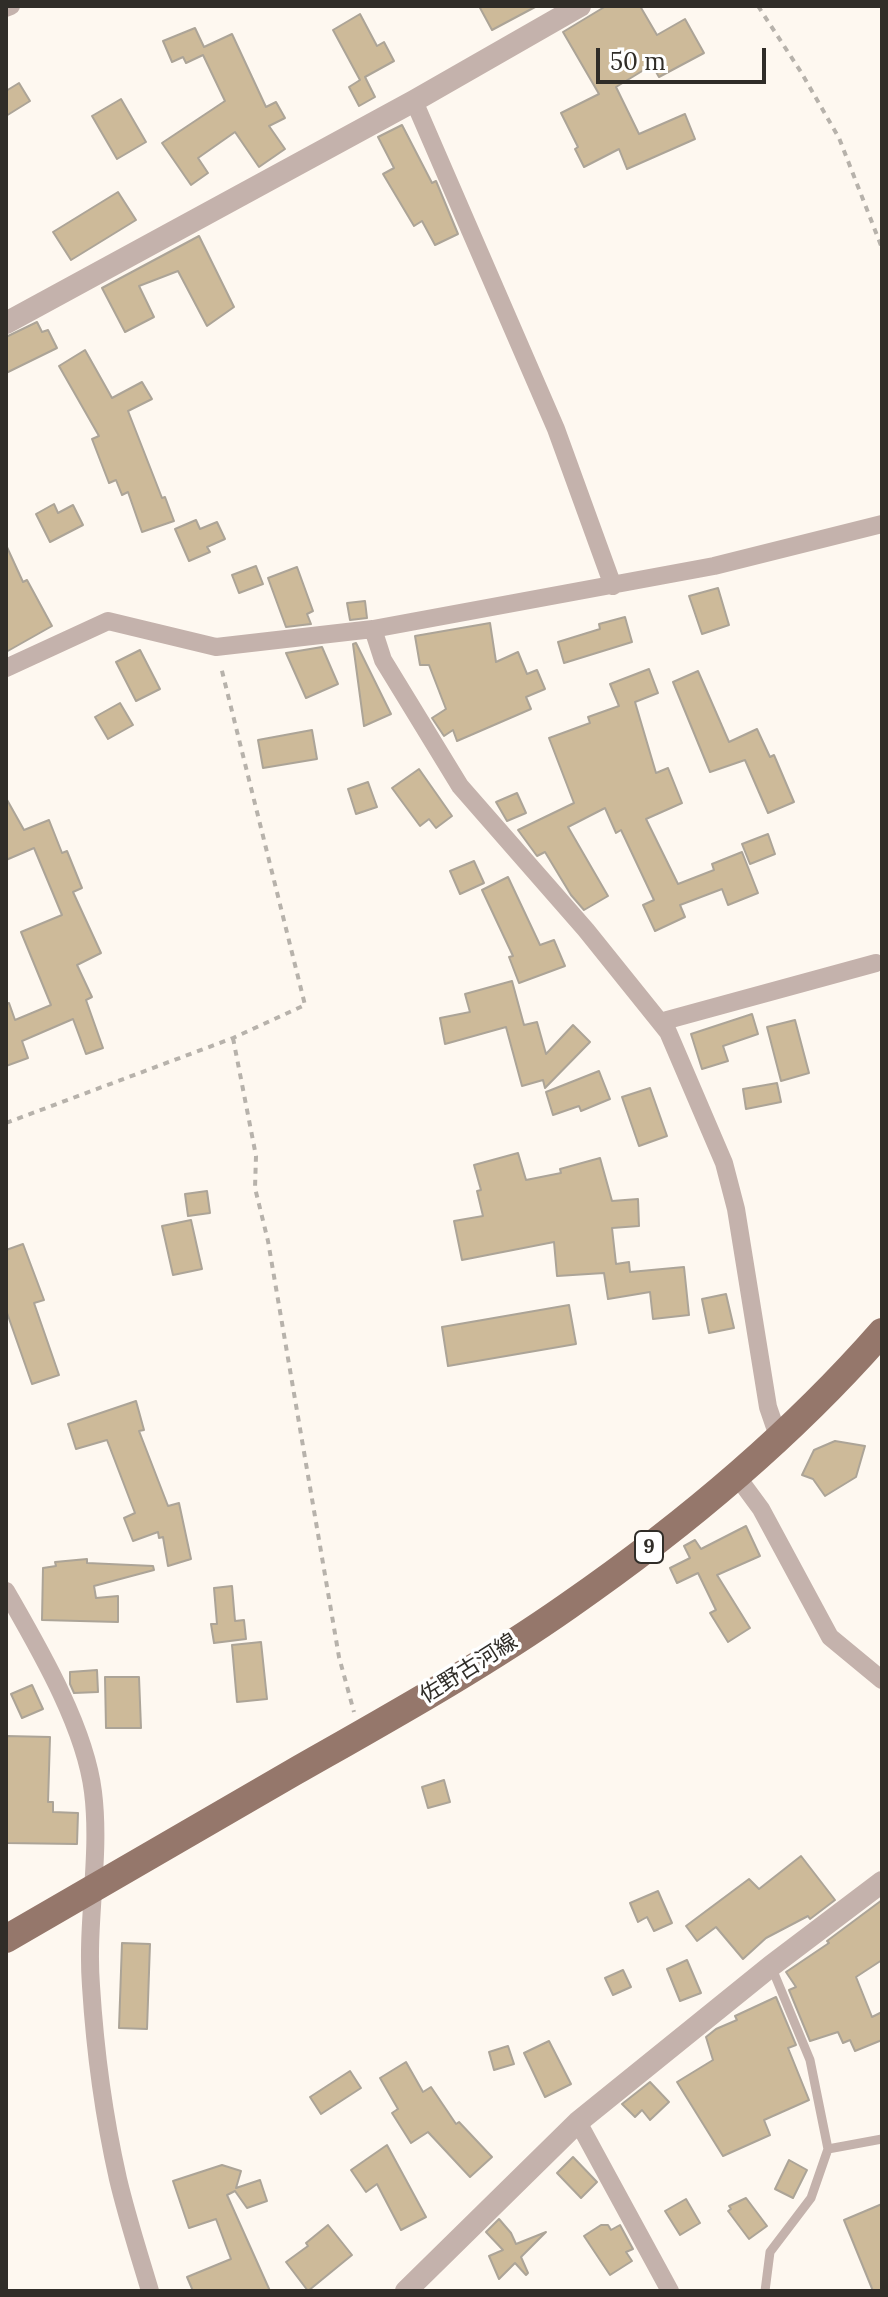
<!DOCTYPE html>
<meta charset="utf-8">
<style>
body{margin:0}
#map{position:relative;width:888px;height:2297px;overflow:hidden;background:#fef8f0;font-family:Lora,serif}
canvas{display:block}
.frame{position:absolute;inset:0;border:8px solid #302d28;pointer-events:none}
.scale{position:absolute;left:596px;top:48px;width:170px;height:36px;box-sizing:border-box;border:4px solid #302d28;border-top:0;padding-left:10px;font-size:24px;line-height:28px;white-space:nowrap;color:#302d28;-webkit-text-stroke:6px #fff;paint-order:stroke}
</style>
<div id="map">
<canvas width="888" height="2297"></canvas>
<div class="frame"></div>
<div class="scale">50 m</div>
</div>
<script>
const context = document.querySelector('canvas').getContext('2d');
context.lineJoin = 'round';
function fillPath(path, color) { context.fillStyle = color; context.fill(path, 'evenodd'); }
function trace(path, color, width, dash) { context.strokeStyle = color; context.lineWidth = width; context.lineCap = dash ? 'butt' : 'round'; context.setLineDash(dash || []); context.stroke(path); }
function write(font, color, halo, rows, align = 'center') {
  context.font = font + ' Lora,"Noto Sans JP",serif'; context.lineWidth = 7; context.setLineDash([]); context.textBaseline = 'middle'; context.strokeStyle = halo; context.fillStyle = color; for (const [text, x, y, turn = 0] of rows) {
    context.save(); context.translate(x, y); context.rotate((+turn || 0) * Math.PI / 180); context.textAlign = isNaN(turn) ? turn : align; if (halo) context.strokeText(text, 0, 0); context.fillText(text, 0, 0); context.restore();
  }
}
const building = new Path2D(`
 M 479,6 L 537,6 L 492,30 Z
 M 606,6 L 640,6 L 657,35 L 685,19 L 704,53 L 659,77 L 652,65 L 616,87 L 639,134 L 685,114 L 695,139 L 627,169 L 619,149 L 584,167 L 575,149 L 578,147 L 561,113 L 599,94 L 563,32 Z
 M 360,14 L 377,46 L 384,42 L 394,61 L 365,77 L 375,97 L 359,106 L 349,87 L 360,80 L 333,30 Z
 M 195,28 L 204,47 L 232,34 L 266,107 L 276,102 L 285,118 L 269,126 L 285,149 L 259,167 L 235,132 L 198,158 L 208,173 L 191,185 L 162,143 L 225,101 L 203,55 L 186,63 L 183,57 L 172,62 L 163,41 Z
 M 19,83 L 30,101 L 6,116 L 6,91 Z
 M 121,99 L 146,142 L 117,159 L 92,116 Z
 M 402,125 L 432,183 L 436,181 L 458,234 L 435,245 L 422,221 L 414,226 L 383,174 L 394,168 L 378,137 Z
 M 118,192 L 136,220 L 71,260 L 53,232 Z
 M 199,236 L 234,307 L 207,326 L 178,271 L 139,286 L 154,317 L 125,332 L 102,288 Z
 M 37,322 L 42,332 L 48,330 L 57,348 L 6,373 L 6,337 Z
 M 85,350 L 112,398 L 142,382 L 152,399 L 128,411 L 162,498 L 165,497 L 174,521 L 142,532 L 128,492 L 122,495 L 116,480 L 109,483 L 92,439 L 99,436 L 59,366 Z
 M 54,504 L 58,513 L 73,505 L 83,525 L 50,542 L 36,514 Z
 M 196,520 L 200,529 L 217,522 L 225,539 L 207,547 L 210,552 L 189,561 L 175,529 Z
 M 6,545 L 23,582 L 27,580 L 52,626 L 6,652 Z
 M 256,566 L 263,584 L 239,593 L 232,575 Z
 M 297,567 L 313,611 L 307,614 L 311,624 L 286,627 L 268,578 Z
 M 718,588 L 729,625 L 702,634 L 689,596 Z
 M 365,601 L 367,618 L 350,620 L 347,603 Z
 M 625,617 L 632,642 L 564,663 L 558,642 L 600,629 L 599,624 Z
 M 490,623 L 496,662 L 518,652 L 527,674 L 537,670 L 545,689 L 526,697 L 531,709 L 457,741 L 453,730 L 444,736 L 432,718 L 446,709 L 429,665 L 420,665 L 415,636 Z
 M 356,643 L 391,714 L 364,726 L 353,644 Z
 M 322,647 L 338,684 L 306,698 L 286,653 Z
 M 140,650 L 160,689 L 136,701 L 116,662 Z
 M 649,669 L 658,693 L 635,702 L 656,773 L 668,768 L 682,803 L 646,819 L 678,884 L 714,870 L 712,864 L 742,852 L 758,893 L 728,905 L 722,889 L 680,905 L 685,917 L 655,931 L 643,905 L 654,900 L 621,830 L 616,833 L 605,808 L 568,827 L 608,896 L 584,910 L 571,895 L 545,852 L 537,856 L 518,830 L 574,803 L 549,738 L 590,723 L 588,717 L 619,706 L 610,684 Z
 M 698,671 L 729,742 L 757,729 L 770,757 L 774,755 L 794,802 L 768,813 L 745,760 L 710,772 L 673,682 Z
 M 120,703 L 133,725 L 108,739 L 95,717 Z
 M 312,730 L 317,759 L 263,768 L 258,740 Z
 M 419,769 L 452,816 L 436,828 L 429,819 L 420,826 L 392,788 Z
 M 368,782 L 377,807 L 356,814 L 348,789 Z
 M 517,793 L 526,813 L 507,821 L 496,802 Z
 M 6,798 L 24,830 L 49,820 L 62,853 L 67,851 L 82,888 L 73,892 L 101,953 L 77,965 L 92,997 L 86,1000 L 103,1048 L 86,1054 L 73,1019 L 22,1041 L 28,1058 L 6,1066 L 6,1004 L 9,1003 L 15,1020 L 51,1005 L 21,932 L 62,915 L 34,848 L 6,860 Z
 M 768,834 L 775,854 L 750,864 L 742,844 Z
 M 474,861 L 484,883 L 460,894 L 450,871 Z
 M 508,877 L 540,945 L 554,940 L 565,966 L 519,983 L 509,957 L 513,956 L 482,890 Z
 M 512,981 L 524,1025 L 537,1022 L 546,1054 L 573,1025 L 590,1042 L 545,1088 L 543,1080 L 522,1086 L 506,1027 L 445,1044 L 440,1018 L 470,1012 L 465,994 Z
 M 752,1014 L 758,1034 L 723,1046 L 728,1061 L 702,1069 L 691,1034 Z
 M 795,1020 L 809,1073 L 781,1081 L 767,1027 Z
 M 599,1071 L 610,1099 L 581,1111 L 579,1106 L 553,1115 L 546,1092 Z
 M 777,1083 L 781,1102 L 746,1109 L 743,1089 Z
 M 650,1088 L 667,1136 L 639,1146 L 622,1097 Z
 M 518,1153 L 526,1180 L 561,1173 L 560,1169 L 600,1158 L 612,1201 L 638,1199 L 639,1226 L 612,1228 L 616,1264 L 629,1262 L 630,1272 L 684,1267 L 689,1315 L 653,1319 L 650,1292 L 608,1299 L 604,1273 L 557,1276 L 554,1242 L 462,1260 L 454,1221 L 483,1216 L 477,1191 L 481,1190 L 474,1165 Z
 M 207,1191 L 210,1213 L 188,1216 L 185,1194 Z
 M 191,1220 L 202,1269 L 173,1275 L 162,1226 Z
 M 23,1244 L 44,1300 L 34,1303 L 59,1375 L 32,1384 L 6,1310 L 6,1250 Z
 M 726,1294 L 734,1328 L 709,1333 L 702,1299 Z
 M 569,1305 L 576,1344 L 448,1366 L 442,1327 Z
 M 136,1401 L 144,1430 L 139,1431 L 168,1506 L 179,1503 L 191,1559 L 168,1566 L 163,1537 L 159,1538 L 158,1532 L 133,1541 L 124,1518 L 135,1513 L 107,1440 L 76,1449 L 68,1424 Z
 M 835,1441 L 865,1446 L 856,1477 L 825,1496 L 813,1479 L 802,1475 L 814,1450 Z
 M 746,1526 L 760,1556 L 717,1575 L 750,1628 L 728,1642 L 710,1613 L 716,1610 L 698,1573 L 677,1583 L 670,1568 L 690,1558 L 684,1546 L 695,1540 L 701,1549 Z
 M 87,1559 L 87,1563 L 153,1566 L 154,1570 L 94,1586 L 96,1598 L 118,1596 L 118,1622 L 42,1620 L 43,1568 L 56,1566 L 55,1562 Z
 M 232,1586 L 235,1621 L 244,1620 L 246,1639 L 214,1643 L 211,1624 L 217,1624 L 214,1588 Z
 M 261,1642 L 267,1699 L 237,1702 L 232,1645 Z
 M 97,1670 L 98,1692 L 74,1693 L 70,1684 L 70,1672 Z
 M 105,1677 L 139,1677 L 141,1728 L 106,1728 Z
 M 32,1685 L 43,1709 L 22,1718 L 11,1694 Z
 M 6,1736 L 50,1737 L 48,1802 L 53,1802 L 53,1812 L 78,1813 L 77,1844 L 6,1843 Z
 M 444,1780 L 450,1802 L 428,1808 L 422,1787 Z
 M 801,1856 L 835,1900 L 810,1919 L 808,1916 L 766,1938 L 743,1959 L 716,1927 L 697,1941 L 686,1926 L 749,1879 L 759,1889 Z
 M 658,1891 L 672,1923 L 654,1931 L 647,1917 L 638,1922 L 630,1903 Z
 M 882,1900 L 882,1960 L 856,1977 L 872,2017 L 882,2012 L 882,2040 L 855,2051 L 850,2040 L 843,2043 L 838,2032 L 810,2041 L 789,1990 L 796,1987 L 786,1972 L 829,1943 L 827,1941 Z
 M 122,1943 L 150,1944 L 147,2029 L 119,2028 Z
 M 687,1960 L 701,1993 L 680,2001 L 667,1969 Z
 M 623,1970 L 631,1987 L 613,1995 L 605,1978 Z
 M 776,1997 L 796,2045 L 788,2048 L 809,2100 L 764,2120 L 770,2135 L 723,2156 L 677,2082 L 713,2060 L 706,2037 L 716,2029 L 737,2020 L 735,2016 Z
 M 549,2041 L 571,2084 L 545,2097 L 524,2053 Z
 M 508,2046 L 514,2064 L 494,2070 L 489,2052 Z
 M 406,2062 L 423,2092 L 431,2087 L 456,2124 L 459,2122 L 492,2157 L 470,2177 L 428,2132 L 411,2143 L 392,2113 L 398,2109 L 380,2078 Z
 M 350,2071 L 361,2088 L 321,2114 L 310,2097 Z
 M 650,2082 L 669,2102 L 650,2120 L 642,2110 L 635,2117 L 622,2104 Z
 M 387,2145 L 426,2217 L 401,2230 L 377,2184 L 366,2192 L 351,2170 Z
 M 573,2157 L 597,2182 L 581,2198 L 557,2173 Z
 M 789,2160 L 807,2170 L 793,2198 L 775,2189 Z
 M 222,2165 L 241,2171 L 236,2188 L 260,2180 L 267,2201 L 247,2208 L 235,2191 L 227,2195 L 270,2291 L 193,2291 L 187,2277 L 231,2259 L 216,2219 L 189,2228 L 173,2181 Z
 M 746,2198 L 767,2226 L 749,2239 L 728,2211 L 731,2209 L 729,2206 Z
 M 686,2199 L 700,2223 L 680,2235 L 665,2211 Z
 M 882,2204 L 882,2291 L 873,2291 L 844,2220 Z
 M 499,2219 L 511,2233 L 516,2244 L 546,2232 L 521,2257 L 528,2273 L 526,2275 L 515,2263 L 499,2279 L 489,2256 L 503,2250 L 486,2232 Z
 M 328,2225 L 352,2255 L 308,2291 L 286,2262 L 308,2246 L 306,2243 Z
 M 601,2225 L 608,2225 L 611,2230 L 620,2225 L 633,2249 L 626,2252 L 632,2261 L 610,2275 L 584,2236 Z`);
fillPath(building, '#cdba99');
trace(building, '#aca497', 2);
trace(new Path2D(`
 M 758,6 L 801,72 L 839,138 L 882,248
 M 233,1038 L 256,1156 L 255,1188 L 268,1241 L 339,1657 L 354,1712
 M 6,1123 L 233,1038 L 305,1005 L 221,667`), '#b7b2ab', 4, [6, 6]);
trace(new Path2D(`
 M 828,2149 L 882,2139
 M 765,2291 L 770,2252 L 811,2198 L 828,2149 L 810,2060 L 771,1966`), '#c4b2ac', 9);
trace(new Path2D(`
 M 6,8 L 11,6
 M 414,101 L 556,429 L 613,586
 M 373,629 L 383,660 L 460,786 L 586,930 L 668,1032 L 724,1163 L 736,1209 L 768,1407 L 779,1439
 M 6,668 L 108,621 L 216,647 L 373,629 L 714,566 L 882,524
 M 660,1022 L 876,963
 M 736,1475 L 761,1509 L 830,1637 L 882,1680
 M 6,1591 C 38,1647 85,1726 93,1792 C 101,1856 86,1922 91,1986 C 95,2050 104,2117 118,2179 C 127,2217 139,2254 150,2291
 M 578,2122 L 670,2291`), '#c4b2ac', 18);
trace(new Path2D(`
 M 6,323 L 414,101 L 580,6
 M 406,2291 L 578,2122 L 771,1966 L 882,1882`), '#c4b2ac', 22);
trace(new Path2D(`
 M 6,1939 C 102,1883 198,1828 294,1772 C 387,1719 481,1667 568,1606 C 682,1527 790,1437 882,1332`), '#95776b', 28);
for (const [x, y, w] of [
 [649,1547,28]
]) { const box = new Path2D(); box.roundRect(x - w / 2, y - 16, w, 32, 6); context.fillStyle = '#fff'; context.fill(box); trace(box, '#302d28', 2); }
write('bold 20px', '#302d28', null, [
 ["9",649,1547]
]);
write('22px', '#302d28', '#fff', [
 ["佐野古河線",469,1669,-32]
]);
</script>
